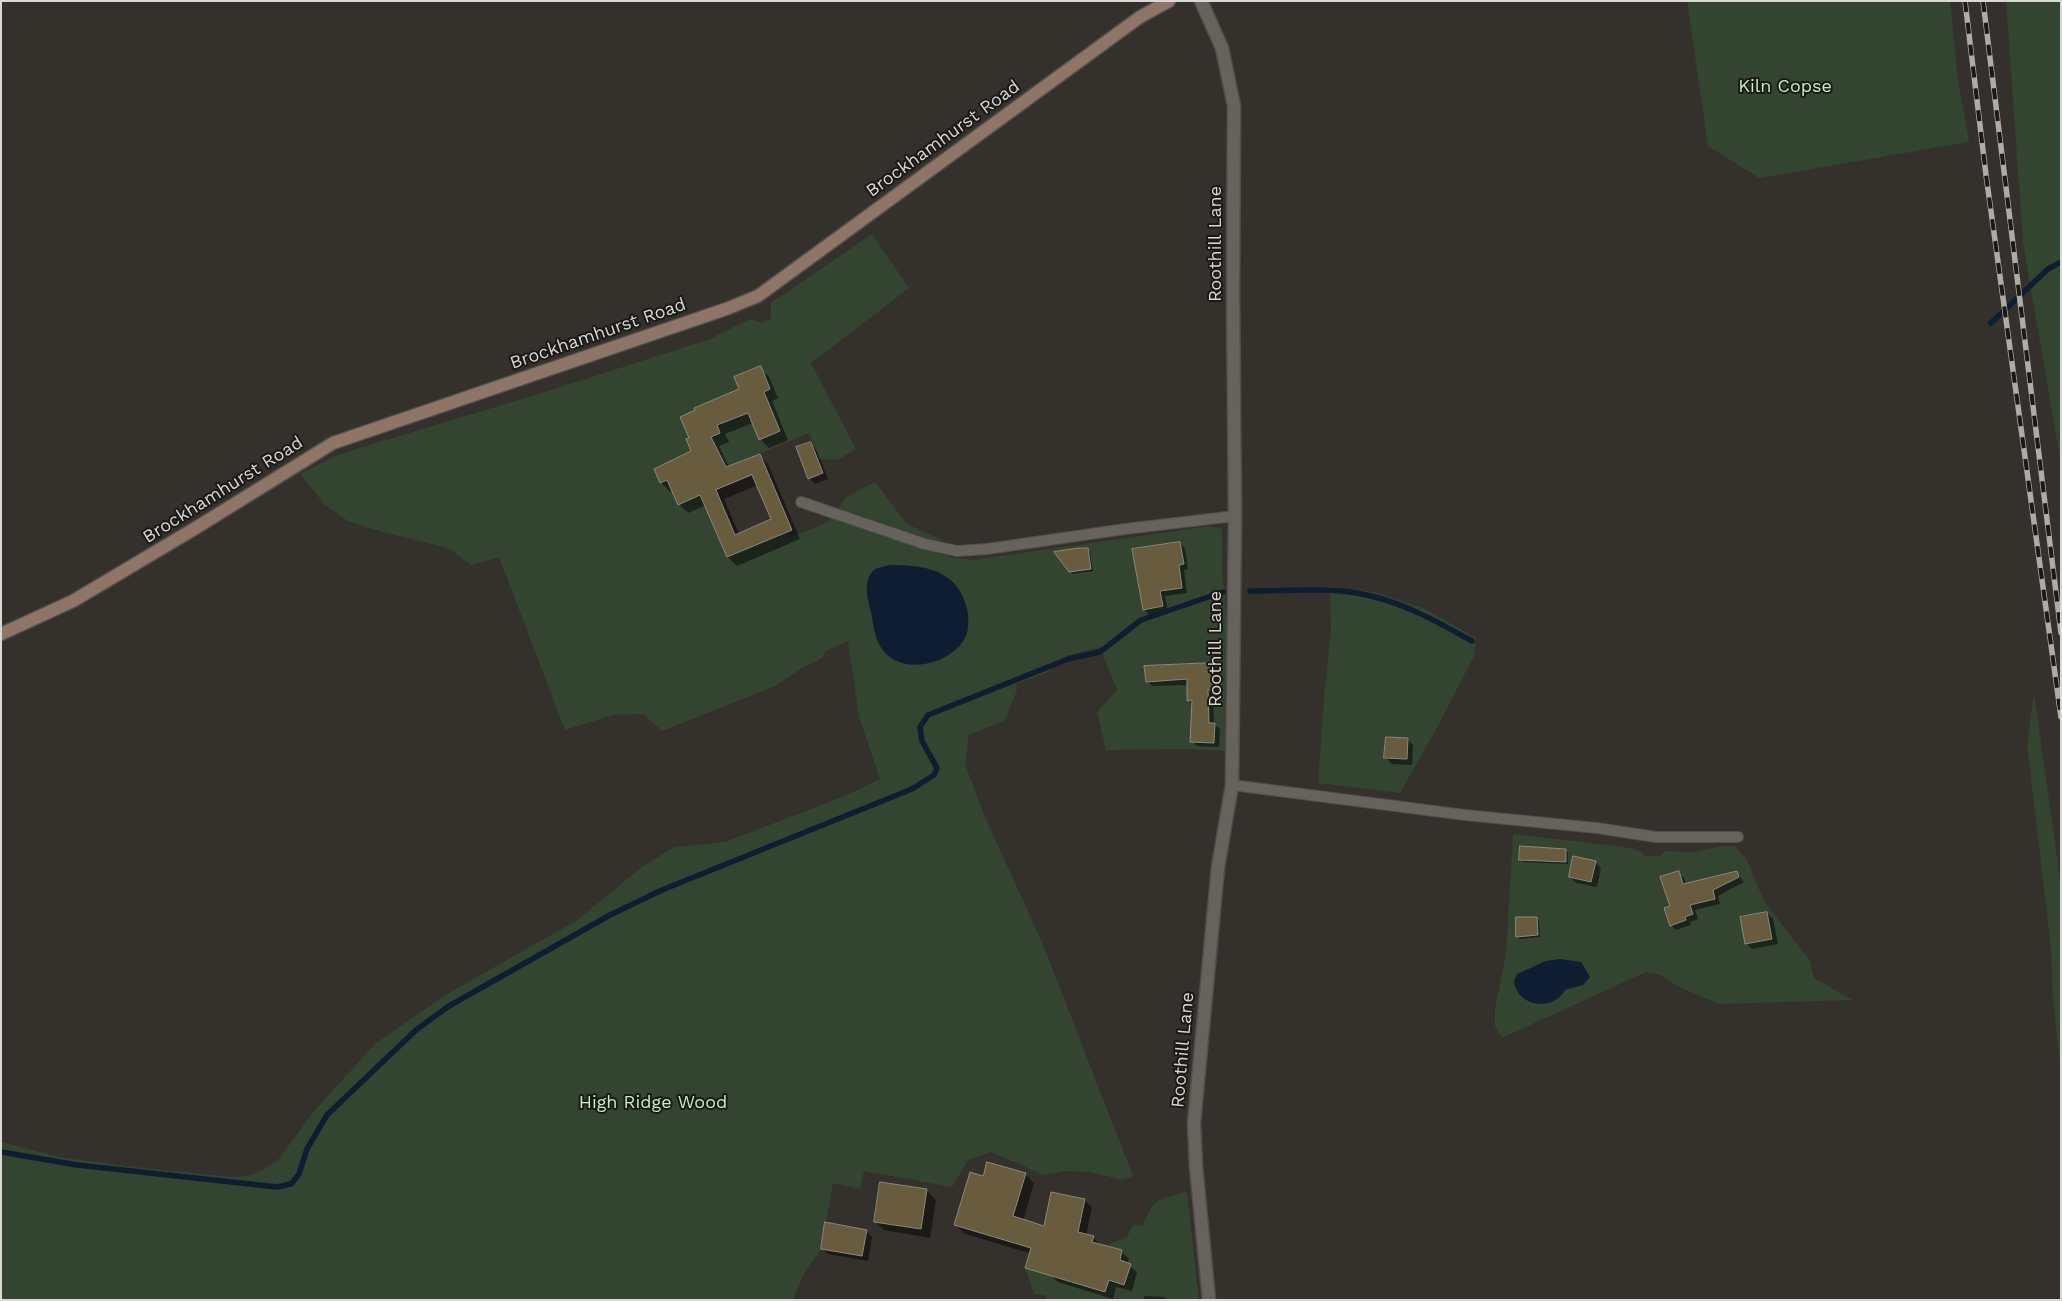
<!DOCTYPE html>
<style>
body{margin:0}
#map{position:relative;width:2062px;height:1301px;overflow:hidden;background:#34312c;font-family:"Work Sans",sans-serif}
canvas{display:block}
.frame{position:absolute;inset:0;border:2px solid #dad8d5;pointer-events:none}
</style>
<div id="map">
<canvas width="2062" height="1301"></canvas>
<div class="frame"></div>
</div>
<script>
const context = document.querySelector('canvas').getContext('2d');
context.lineJoin = 'round';
function fillPath(path, color) { context.fillStyle = color; context.fill(path, 'evenodd'); }
function trace(path, color, width, dash) { context.strokeStyle = color; context.lineWidth = width; context.lineCap = dash ? 'butt' : 'round'; context.setLineDash(dash || []); context.stroke(path); }
function write(font, color, halo, rows, align = 'center') {
  context.font = font + ' "Work Sans",sans-serif'; context.lineWidth = 4; context.setLineDash([]); context.textBaseline = 'middle'; context.strokeStyle = halo; context.fillStyle = color; for (const [text, x, y, turn = 0] of rows) {
    context.save(); context.translate(x, y); context.rotate((+turn || 0) * Math.PI / 180); context.textAlign = isNaN(turn) ? turn : align; if (halo) context.strokeText(text, 0, 0); context.fillText(text, 0, 0); context.restore();
  }
}
fillPath(new Path2D(`
 M 1687,1 L 1950,1 L 1958,79 L 1969,142 L 1759,178 L 1708,146 Z
 M 2006,1 L 2061,1 L 2061,464 L 2023,243 Z
 M 872,234 L 909,288 L 811,363 L 856,449 L 837,460 L 819,459 L 809,433 L 726,468 L 671,487 L 678,505 L 700,495 L 727,557 L 786,532 L 789,538 L 824,524 L 834,517 L 950,557 L 973,560 L 1210,526 L 1222,529 L 1222,571 L 1227,617 L 1225,751 L 1188,749 L 1106,750 L 1097,712 L 1117,690 L 1100,647 L 1066,656 L 1048,672 L 1016,684 L 1017,690 L 1005,720 L 969,735 L 965,764 L 984,815 L 1042,942 L 1133,1176 L 1123,1180 L 1090,1172 L 1065,1171 L 1044,1175 L 991,1152 L 968,1160 L 952,1187 L 864,1171 L 860,1189 L 833,1183 L 821,1249 L 804,1273 L 793,1300 L 1,1300 L 1,1142 L 60,1157 L 116,1165 L 231,1177 L 248,1176 L 261,1171 L 278,1160 L 314,1111 L 375,1044 L 445,995 L 576,921 L 642,867 L 674,847 L 725,842 L 845,796 L 880,779 L 859,717 L 848,641 L 826,651 L 822,658 L 802,668 L 775,686 L 662,731 L 643,714 L 613,715 L 565,730 L 499,557 L 471,565 L 448,548 L 383,532 L 348,521 L 325,505 L 300,474 L 340,454 L 542,393 L 710,339 L 750,319 L 762,323 L 771,319 L 771,303 ZM 961,592 L 967,613 L 960,646 L 938,662 Z
 M 875,482 L 907,524 L 944,541 L 933,540 L 839,508 L 845,498 Z
 M 1330,587 L 1375,592 L 1423,608 L 1476,638 L 1474,656 L 1439,724 L 1400,793 L 1318,783 L 1324,698 L 1331,630 Z
 M 2034,693 L 2061,885 L 2061,1075 L 2053,999 L 2051,948 L 2027,745 Z
 M 1513,834 L 1625,847 L 1643,852 L 1644,856 L 1660,856 L 1665,851 L 1693,852 L 1723,846 L 1735,846 L 1746,858 L 1764,901 L 1810,961 L 1814,978 L 1852,1000 L 1720,1004 L 1679,987 L 1661,975 L 1646,972 L 1502,1038 L 1495,1026 L 1495,1009 L 1506,954 Z
 M 1187,1192 L 1199,1300 L 1047,1300 L 1047,1296 L 1034,1294 L 1025,1268 L 1105,1292 L 1108,1283 L 1099,1280 L 1110,1244 L 1127,1237 L 1133,1225 L 1143,1226 C 1153,1198 1160,1198 1187,1192 Z`), '#334431');
fillPath(new Path2D(`
 M 889,565 C 909,565 931,566 948,578 C 964,589 972,616 967,633 C 964,642 958,648 950,654 C 928,669 891,671 878,642 C 874,633 873,622 871,612 C 868,600 863,583 872,572 C 876,567 884,567 889,565 Z
 M 1560,959 L 1581,962 L 1590,977 L 1583,985 L 1565,990 C 1553,1012 1517,1007 1514,981 L 1517,974 L 1546,961 Z`), '#0e1d32');
fillPath(new Path2D(`
 M 760,368 L 769,377 L 778,398 L 772,401 L 788,440 L 769,448 L 760,439 L 753,423 L 725,434 L 729,442 L 719,446 L 729,467 L 759,455 L 768,464 L 800,539 L 737,566 L 728,557 L 706,505 L 688,513 L 679,504 L 673,490 L 670,492 L 661,482 L 692,452 ZM 758,485 L 773,520 L 739,534 L 724,499 Z
 M 810,443 L 816,449 L 828,479 L 815,484 L 809,478 Z
 M 1180,543 L 1185,549 L 1188,569 L 1184,570 L 1187,593 L 1165,596 L 1168,611 L 1149,615 L 1144,609 Z
 M 1087,549 L 1090,552 L 1093,571 L 1073,574 L 1070,571 Z
 M 1212,664 L 1218,670 L 1218,695 L 1213,695 L 1214,724 L 1220,729 L 1219,747 L 1197,746 L 1192,741 L 1193,705 L 1188,700 L 1188,685 L 1153,686 L 1147,681 Z
 M 1407,739 L 1413,745 L 1412,765 L 1392,764 L 1386,758 Z
 M 1566,850 L 1568,853 L 1568,864 L 1523,862 L 1520,860 Z
 M 1595,862 L 1601,868 L 1597,887 L 1576,883 L 1570,877 Z
 M 1678,873 L 1684,878 L 1686,885 L 1737,873 L 1744,882 L 1718,896 L 1720,904 L 1695,910 L 1698,919 L 1690,922 L 1691,925 L 1676,930 L 1671,925 L 1671,907 Z
 M 1767,913 L 1773,919 L 1778,944 L 1752,949 L 1746,943 Z
 M 1537,918 L 1539,921 L 1540,937 L 1520,939 L 1518,936 Z
 M 1025,1174 L 1034,1183 L 1023,1221 L 1039,1256 L 965,1234 L 956,1225 L 984,1178 Z
 M 926,1190 L 936,1200 L 930,1238 L 884,1230 L 875,1221 Z
 M 1084,1200 L 1092,1207 L 1086,1236 L 1093,1237 L 1100,1245 L 1122,1252 L 1129,1259 L 1127,1264 L 1137,1272 L 1132,1291 L 1116,1287 L 1113,1299 L 1058,1282 L 1050,1275 Z
 M 866,1231 L 872,1237 L 868,1261 L 828,1254 L 822,1248 Z
 M 1144,1296 L 1164,1297 L 1167,1300 L 1144,1300 Z`), '#0007');
trace(new Path2D(`
 M 1991,323 L 2048,269 L 2061,262
 M 1250,591 C 1289,591 1337,586 1375,597 C 1410,606 1441,624 1472,641
 M 1,1152 L 77,1165 L 277,1187 L 291,1184 L 299,1174 L 307,1149 L 327,1115 L 416,1030 L 449,1006 L 610,915 L 662,890 L 912,789 L 934,775 L 937,768 L 922,741 L 920,727 L 928,715 L 1068,659 L 1100,652 L 1141,620 L 1223,592`), '#0e1d32', 5.5);
const building = new Path2D(`
 M 761,366 L 770,389 L 764,392 L 780,431 L 759,440 L 748,413 L 717,425 L 720,433 L 711,437 L 726,467 L 760,454 L 792,530 L 727,557 L 700,495 L 678,505 L 667,480 L 660,483 L 654,469 L 691,451 L 686,439 L 689,438 L 680,417 L 695,410 L 694,408 L 739,389 L 734,377 ZM 752,475 L 771,519 L 735,535 L 716,490 Z
 M 811,442 L 823,473 L 808,479 L 796,447 Z
 M 1180,542 L 1184,564 L 1179,565 L 1182,588 L 1160,591 L 1163,606 L 1143,610 L 1132,549 Z
 M 1079,548 L 1088,548 L 1091,569 L 1069,572 L 1054,552 Z
 M 1213,663 L 1213,690 L 1208,690 L 1209,723 L 1215,723 L 1214,743 L 1190,742 L 1192,700 L 1187,701 L 1187,679 L 1146,682 L 1144,666 Z
 M 1386,737 L 1408,738 L 1407,759 L 1384,758 Z
 M 1520,846 L 1566,849 L 1566,862 L 1519,860 Z
 M 1573,856 L 1596,861 L 1591,882 L 1569,877 Z
 M 1679,871 L 1683,884 L 1737,871 L 1739,877 L 1713,890 L 1715,899 L 1690,905 L 1693,914 L 1685,917 L 1686,920 L 1670,926 L 1664,908 L 1670,906 L 1660,877 Z
 M 1767,912 L 1772,939 L 1745,944 L 1740,917 Z
 M 1516,917 L 1537,917 L 1538,935 L 1516,937 Z
 M 987,1162 L 1026,1173 L 1013,1216 L 1044,1226 L 1051,1192 L 1085,1199 L 1078,1232 L 1094,1236 L 1092,1242 L 1122,1250 L 1120,1260 L 1131,1264 L 1124,1285 L 1109,1280 L 1105,1292 L 1025,1268 L 1031,1248 L 954,1225 L 970,1172 L 983,1176 Z
 M 880,1182 L 927,1189 L 921,1229 L 874,1222 Z
 M 825,1222 L 867,1230 L 862,1256 L 821,1249 Z`);
fillPath(building, '#685b3e');
trace(building, '#8b8882', 1);
const lane = new Path2D(`
 M 801,502 L 925,544 L 957,551 L 987,549 L 1125,529 L 1235,516
 M 1232,785 L 1465,815 L 1597,828 L 1656,837 L 1738,837`);
const street = new Path2D(`
 M 1201,1 L 1222,48 L 1234,106 L 1233,293 L 1235,516 L 1232,785 L 1218,867 L 1194,1123 L 1196,1166 L 1209,1300`);
const secondary = new Path2D(`
 M 1,634 L 73,601 L 194,529 L 333,443 L 726,309 L 758,296 L 1140,17 L 1169,1`);
trace(lane, '#514e4b', 12);
trace(street, '#514e4b', 15);
trace(secondary, '#514e4b', 15);
trace(lane, '#66635d', 10);
trace(street, '#66635d', 12);
trace(secondary, '#8f7468', 12);
const rail = new Path2D(`
 M 1965,1 L 1986,175 L 2061,717
 M 1983,1 L 2061,633`);
trace(rail, '#aeaca8', 5.5);
trace(rail, '#1a1917', 4, [11]);
write('18px', '#c5efc1', '#1a1917', [
 ["Kiln Copse",1785,87],
 ["High Ridge Wood",653,1103]
]);
write('18px', '#dad8d5', '#1a1917', [
 ["Brockhamhurst Road",943,139,-36],
 ["Roothill Lane",1216,244,-90],
 ["Brockhamhurst Road",598,334,-19],
 ["Brockhamhurst Road",223,490,-32],
 ["Roothill Lane",1216,649,-90],
 ["Roothill Lane",1183,1050,-85]
]);
</script>
